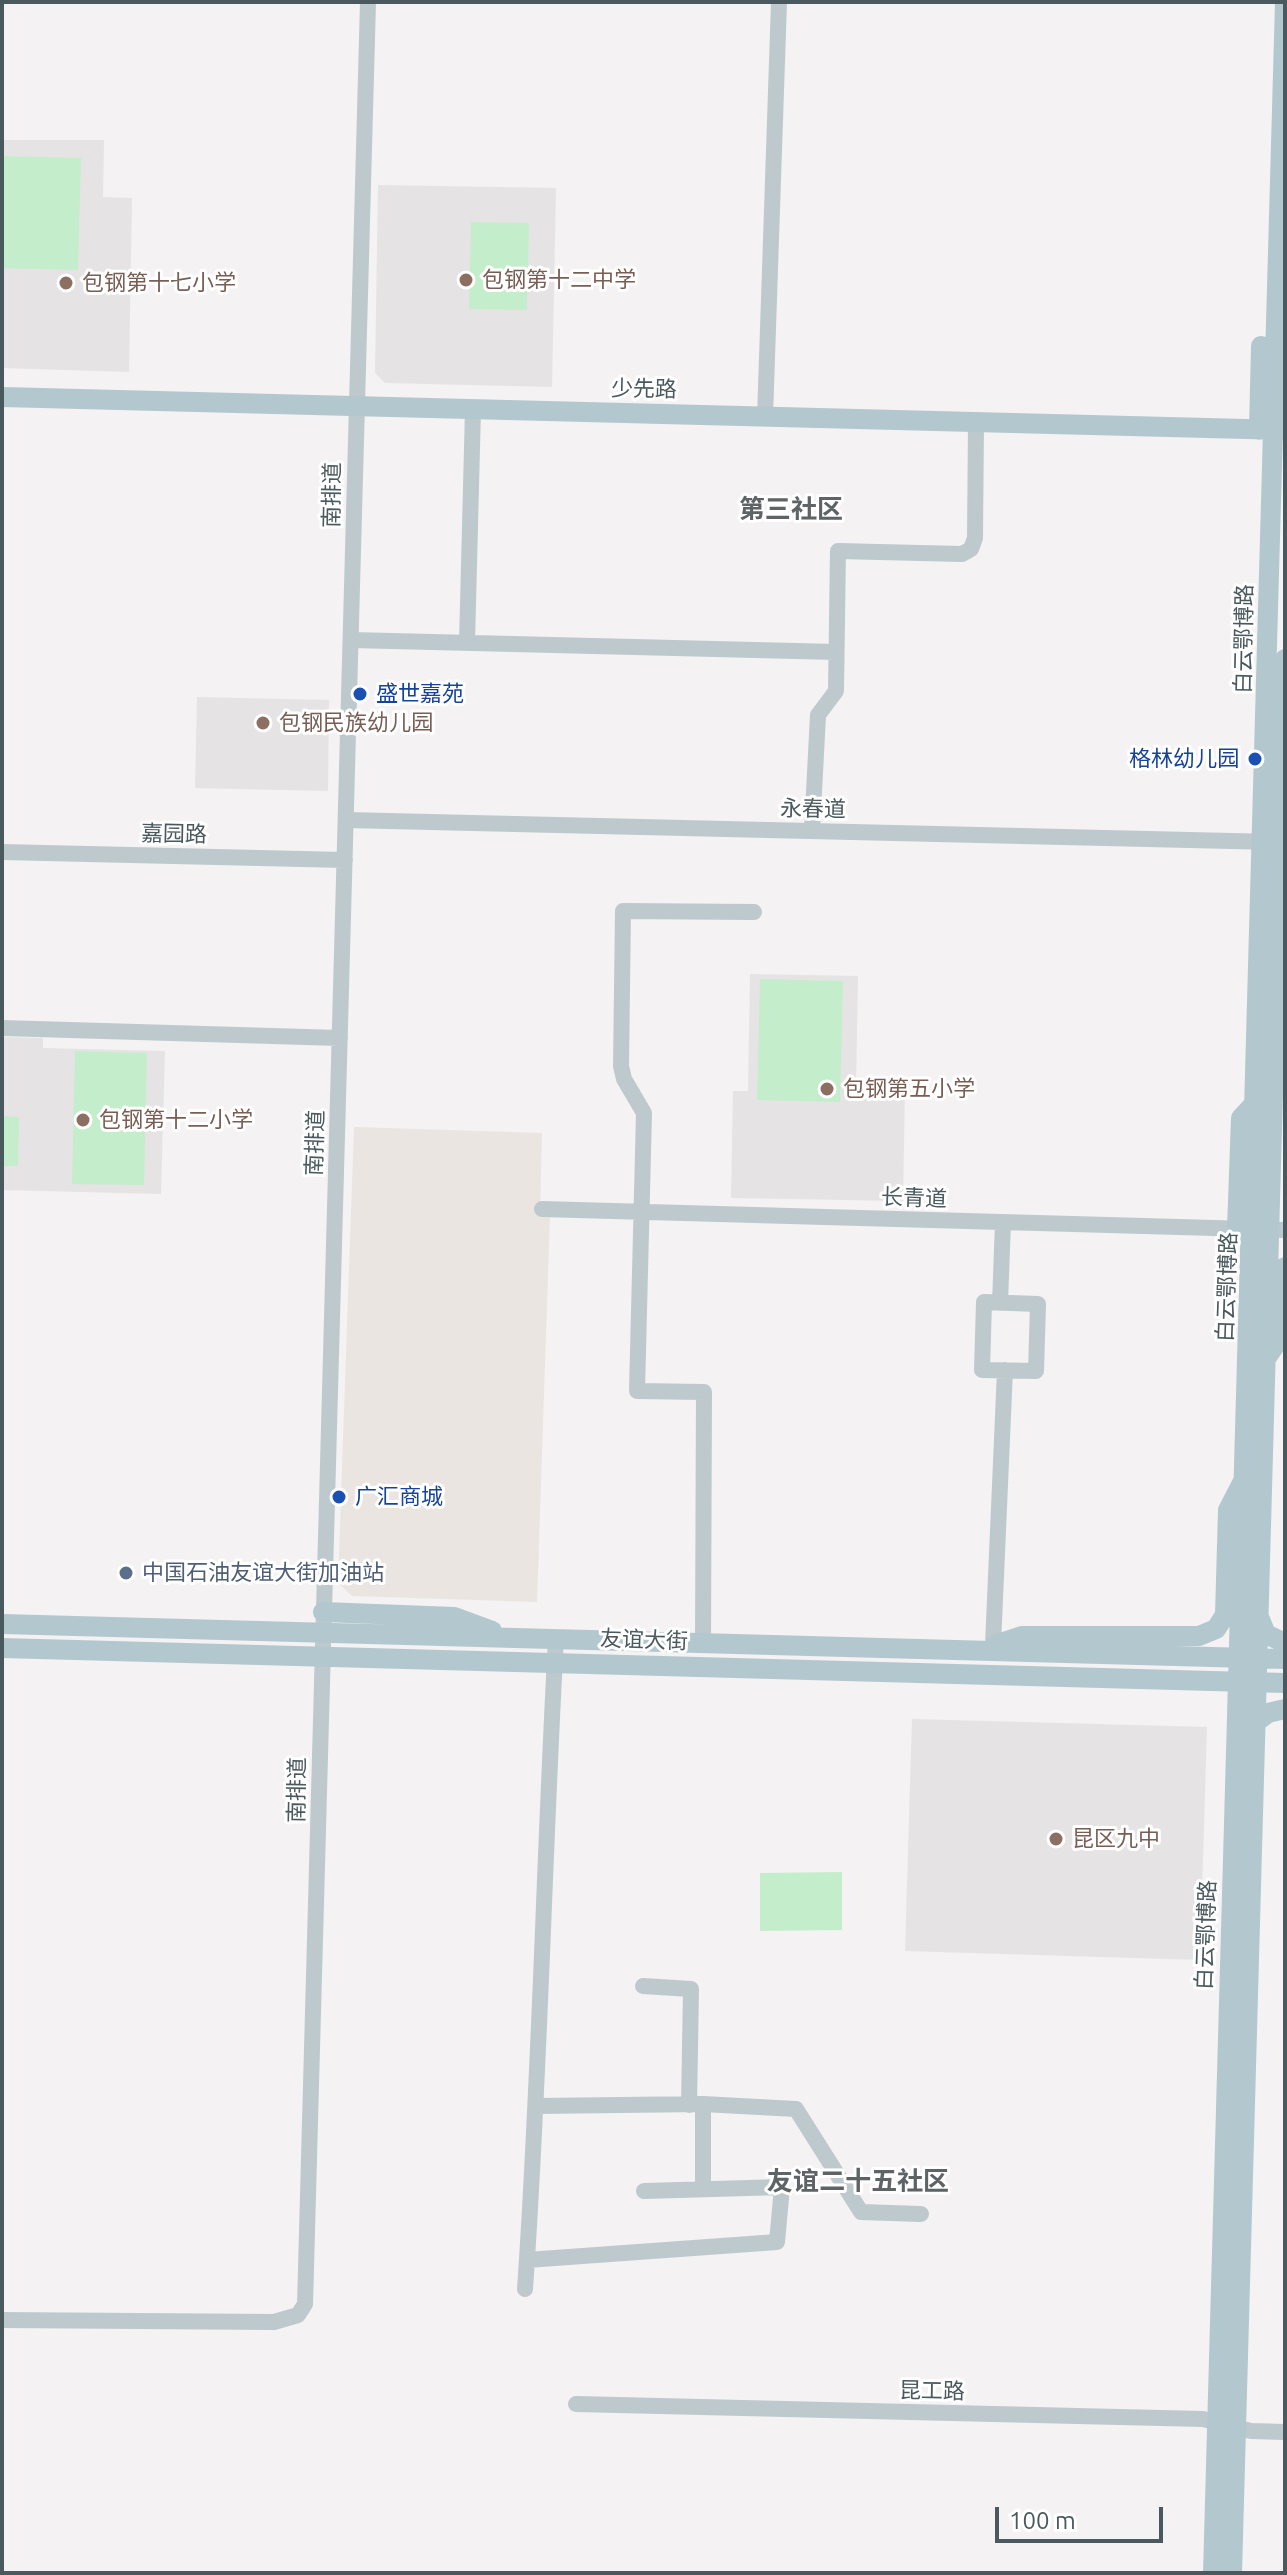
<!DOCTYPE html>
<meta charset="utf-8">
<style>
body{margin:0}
#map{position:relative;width:1287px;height:2575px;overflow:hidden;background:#f4f2f2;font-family:Ubuntu,sans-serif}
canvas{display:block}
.frame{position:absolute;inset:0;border:4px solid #4a595e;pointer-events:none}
.scale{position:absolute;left:995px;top:2507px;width:168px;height:36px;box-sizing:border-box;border:4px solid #4a595e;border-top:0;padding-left:10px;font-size:24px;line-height:28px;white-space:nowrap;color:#4a595e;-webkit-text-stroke:6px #fff;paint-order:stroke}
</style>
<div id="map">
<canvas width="1287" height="2575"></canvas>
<div class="frame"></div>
<div class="scale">100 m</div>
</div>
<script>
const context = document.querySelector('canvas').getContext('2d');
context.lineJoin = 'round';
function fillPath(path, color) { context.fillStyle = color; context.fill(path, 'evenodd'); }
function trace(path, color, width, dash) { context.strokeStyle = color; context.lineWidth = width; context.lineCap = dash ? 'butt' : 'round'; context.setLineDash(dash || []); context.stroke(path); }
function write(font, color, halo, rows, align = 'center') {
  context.font = font + ' Ubuntu,"Noto Sans SC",sans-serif'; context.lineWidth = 6; context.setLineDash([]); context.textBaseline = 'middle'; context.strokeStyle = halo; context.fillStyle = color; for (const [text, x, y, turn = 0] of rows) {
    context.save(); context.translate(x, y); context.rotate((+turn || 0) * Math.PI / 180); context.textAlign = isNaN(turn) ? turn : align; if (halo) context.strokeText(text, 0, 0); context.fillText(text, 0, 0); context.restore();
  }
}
fillPath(new Path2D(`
 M 354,1127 L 542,1133 L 540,1214 L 550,1215 L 537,1602 L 352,1596 L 338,1583 Z`), '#eae5e0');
fillPath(new Path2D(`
 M 2,140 L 104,140 L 103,197 L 132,198 L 129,372 L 2,368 Z
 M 378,185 L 556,188 L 552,387 L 385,383 L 375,373 Z
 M 197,697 L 329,700 L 328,791 L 195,788 Z
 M 750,974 L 858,976 L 856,1086 L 905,1088 L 903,1201 L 731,1198 L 733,1091 L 748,1091 Z
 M 2,1037 L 43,1038 L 43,1048 L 165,1051 L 161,1194 L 2,1190 Z
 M 912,1719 L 1207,1727 L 1200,1960 L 905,1951 Z`), '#e5e3e3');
fillPath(new Path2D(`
 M 2,156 L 81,158 L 78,270 L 3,268 Z
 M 471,222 L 529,223 L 527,310 L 469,309 Z
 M 760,979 L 843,981 L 840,1102 L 757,1100 Z
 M 75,1051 L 147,1053 L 144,1185 L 72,1184 Z
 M 2,1116 L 19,1117 L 18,1166 L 2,1166 Z
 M 842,1872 L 842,1930 L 760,1931 L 760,1873 Z`), '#c4eecb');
trace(new Path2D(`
 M 765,417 L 779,2
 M 351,640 L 836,652
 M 467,643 L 473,409
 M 346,820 L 1274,842
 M 812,831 L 818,715 L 836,691 L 838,551 L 962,554 L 971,549 L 975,538 L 976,422
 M 2,852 L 345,860
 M 2,1028 L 340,1038
 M 542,1209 L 1285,1230
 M 984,1302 L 1038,1304 L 1036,1371 L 982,1370 Z
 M 1000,1303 L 1003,1222
 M 703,1643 L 704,1392 L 637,1391 L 644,1113 L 624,1079 L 621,1066 L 623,911 L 754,912
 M 993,1645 L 1005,1370
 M 643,1986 L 691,1989 L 689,2105
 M 703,2104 L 703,2189
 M 536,2106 L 703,2104 L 796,2109 L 861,2212 L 921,2214
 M 527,2260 L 777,2242 L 782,2187 L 644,2191
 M 525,2289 C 540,2072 544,1856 556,1639
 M 2,2320 L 274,2322 L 298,2315 L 305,2304 L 368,2
 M 576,2404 L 1203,2419 L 1251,2431 L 1285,2432`), '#bec9cd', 16);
trace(new Path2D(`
 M 2,397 L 1285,430
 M 1259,430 L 1261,346
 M 1237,1229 L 1241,1118 L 1256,1102
 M 1267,1357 L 1282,1335 L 1285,1267
 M 323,1612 L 454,1617 L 492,1631
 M 1259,1617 L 1266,1634 L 1285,1643
 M 2,1624 L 1285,1659
 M 995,1645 L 1022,1636 L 1199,1636 L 1216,1629 L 1225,1615 L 1228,1510 L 1243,1481
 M 2,1648 L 1285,1683
 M 1256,1722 L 1268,1713 L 1285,1709
 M 1213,2573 L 1285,2
 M 1232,2573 L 1285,659`), '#b3c7ce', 20);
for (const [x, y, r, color] of [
 [466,280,8,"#8d6e63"],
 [66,283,8,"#8d6e63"],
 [360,694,8,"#1a4fb4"],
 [263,723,8,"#8d6e63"],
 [1255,759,8,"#1a4fb4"],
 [827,1089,8,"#8d6e63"],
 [83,1120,8,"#8d6e63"],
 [339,1497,8,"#1a4fb4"],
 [126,1573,8,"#5c6f8a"],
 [1056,1839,8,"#8d6e63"]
]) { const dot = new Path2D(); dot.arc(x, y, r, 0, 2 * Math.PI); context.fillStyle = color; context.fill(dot); trace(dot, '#fff', 3); }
write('22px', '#785e54', '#fff', [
 ["包钢第十二中学",482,280],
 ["包钢第十七小学",82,283],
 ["包钢民族幼儿园",279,723],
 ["包钢第五小学",843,1089],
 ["包钢第十二小学",99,1120],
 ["昆区九中",1072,1839]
], 'left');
write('22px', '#4a595e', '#fff', [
 ["少先路",644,389,1],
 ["南排道",332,495,-89],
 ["白云鄂博路",1244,639,-89],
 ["永春道",813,809,1],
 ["嘉园路",174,834,1],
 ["南排道",315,1143,-88],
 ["长青道",914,1198,2],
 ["白云鄂博路",1227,1287,-88],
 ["友谊大街",644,1640,2],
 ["南排道",297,1790,-89],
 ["白云鄂博路",1206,1935,-88],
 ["昆工路",932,2391,1]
]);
write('22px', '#164399', '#fff', [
 ["盛世嘉苑",376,694],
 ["格林幼儿园",1239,759,"right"],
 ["广汇商城",355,1497]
], 'left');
write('22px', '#4e5e75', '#fff', [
 ["中国石油友谊大街加油站",142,1573]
], 'left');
write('bold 26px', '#5e6366', '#fff', [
 ["第三社区",791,509],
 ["友谊二十五社区",858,2181]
]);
</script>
